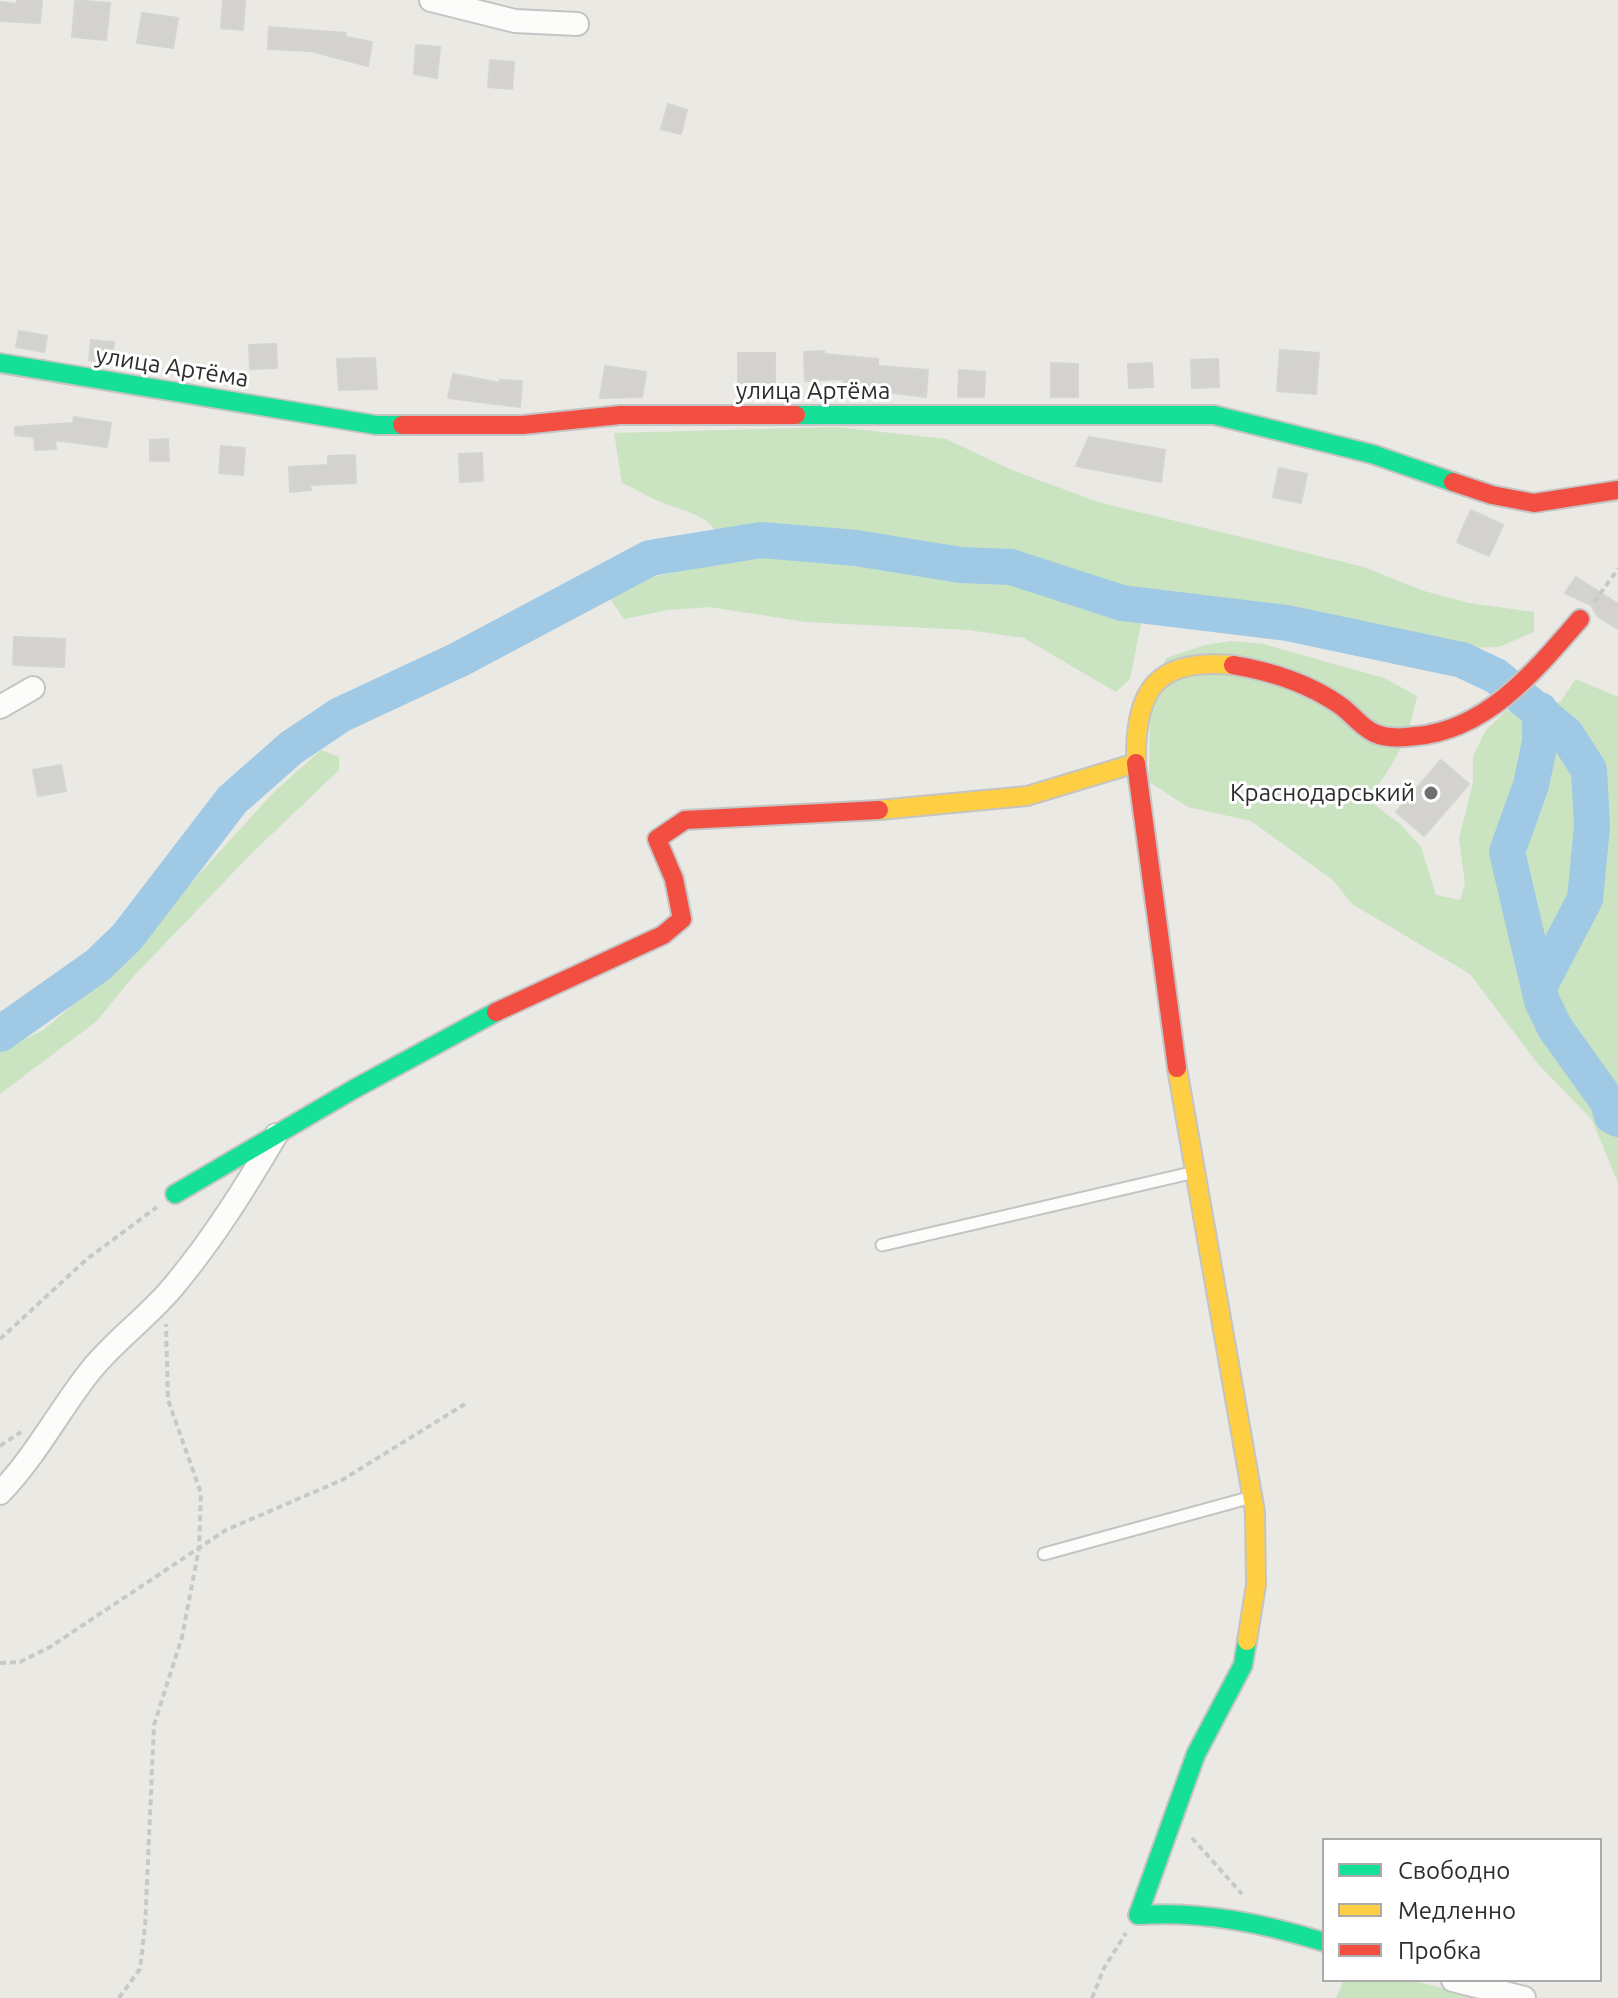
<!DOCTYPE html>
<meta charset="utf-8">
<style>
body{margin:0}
#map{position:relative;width:1618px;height:1998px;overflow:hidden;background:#eae9e4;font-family:Ubuntu,sans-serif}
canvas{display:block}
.legend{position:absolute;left:1322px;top:1838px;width:280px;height:144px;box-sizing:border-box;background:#fff;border:2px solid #ababab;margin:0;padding:10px 14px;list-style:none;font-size:24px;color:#2d2d2d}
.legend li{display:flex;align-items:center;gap:16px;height:40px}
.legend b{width:40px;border:2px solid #ababab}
</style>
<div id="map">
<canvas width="1618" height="1998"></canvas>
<ul class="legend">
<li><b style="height:10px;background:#16e098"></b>Свободно</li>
<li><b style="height:10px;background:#ffcf43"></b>Медленно</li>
<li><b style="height:10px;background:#f24e42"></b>Пробка</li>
</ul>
</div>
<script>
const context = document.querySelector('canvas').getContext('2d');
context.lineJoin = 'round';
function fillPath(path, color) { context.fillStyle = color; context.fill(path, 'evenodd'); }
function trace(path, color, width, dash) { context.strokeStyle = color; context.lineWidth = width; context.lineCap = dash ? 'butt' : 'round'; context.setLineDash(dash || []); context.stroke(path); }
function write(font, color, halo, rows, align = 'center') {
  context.font = font + ' Ubuntu,sans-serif'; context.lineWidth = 6; context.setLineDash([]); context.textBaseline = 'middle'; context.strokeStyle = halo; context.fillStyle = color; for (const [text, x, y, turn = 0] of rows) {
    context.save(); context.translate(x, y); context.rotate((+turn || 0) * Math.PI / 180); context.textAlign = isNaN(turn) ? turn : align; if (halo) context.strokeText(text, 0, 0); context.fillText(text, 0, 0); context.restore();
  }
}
fillPath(new Path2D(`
 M 836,427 L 946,439 L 1012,470 L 1098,502 L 1364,567 L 1424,591 L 1469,603 L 1534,612 L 1534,632 L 1499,647 L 1455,648 L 1283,607 L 1234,611 L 1146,599 L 1130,679 L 1116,692 L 1024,638 L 968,630 L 806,622 L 710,607 L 668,610 L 624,619 L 611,600 L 623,583 L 714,564 C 733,516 687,514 656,500 C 645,495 634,488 622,483 L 614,433 Z
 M 1231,641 L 1263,644 L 1384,678 L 1417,696 C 1409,737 1394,767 1367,799 L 1400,824 L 1421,847 L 1436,895 L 1460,900 L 1465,884 L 1459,839 L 1473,782 L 1473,756 L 1486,730 L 1506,711 C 1525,711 1541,703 1560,702 L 1576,679 L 1618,697 L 1618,1183 L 1592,1120 L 1538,1064 L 1470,974 L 1352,904 L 1333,880 L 1251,821 L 1188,807 L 1149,782 L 1150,707 L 1166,658 L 1205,645 ZM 1541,711 L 1566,734 L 1589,770 L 1592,826 L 1585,899 L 1539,987 L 1507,852 L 1531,785 L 1540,742 Z
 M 1554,740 L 1571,757 L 1585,791 L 1578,887 L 1555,940 L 1542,955 L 1527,904 L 1520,845 L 1543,761 Z
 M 321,750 L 339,757 L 339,770 L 251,854 L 130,980 L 97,1021 L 0,1094 L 0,1052 L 43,1030 L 103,980 L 273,793 Z
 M 1344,1980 L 1410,1980 L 1482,1998 L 1336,1998 Z`), '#cae3c1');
trace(new Path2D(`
 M 1540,710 L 1540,742 L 1531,785 L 1507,852 L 1542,1001 L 1555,1028 L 1608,1102 L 1612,1116 L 1618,1119
 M 0,1034 L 98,965 L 127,937 L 232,800 L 291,748 L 340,715 L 458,660 L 650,558 L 761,540 L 856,548 L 961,565 L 1011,567 L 1122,603 L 1287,623 L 1462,660 L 1496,676 L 1566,734 L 1589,770 L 1592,826 L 1585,899 L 1539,987`), '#9fc9e4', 36);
const building = new Path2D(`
 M 17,0 L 42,0 L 40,23 L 0,21 L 0,2 L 17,4 Z
 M 75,0 L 110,3 L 106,40 L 72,37 Z
 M 223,0 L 245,0 L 243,30 L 221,28 Z
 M 142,13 L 178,18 L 173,48 L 137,43 Z
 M 269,27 L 346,33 L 346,37 L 372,42 L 368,66 L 310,51 L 268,49 Z
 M 416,45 L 440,47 L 437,78 L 414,74 Z
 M 490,60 L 514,62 L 512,89 L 488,87 Z
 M 668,104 L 687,110 L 681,134 L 661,129 Z
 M 19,331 L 47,336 L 44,352 L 16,347 Z
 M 91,340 L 114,342 L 112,363 L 89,360 Z
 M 276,344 L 277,368 L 250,369 L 249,345 Z
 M 1280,350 L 1319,353 L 1316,394 L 1277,391 Z
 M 824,351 L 824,354 L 878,359 L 878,366 L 928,370 L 926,397 L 843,387 L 844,379 L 805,381 L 804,352 Z
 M 738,353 L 775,353 L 775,383 L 738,383 Z
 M 375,358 L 377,389 L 339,390 L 337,359 Z
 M 1218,359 L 1219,387 L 1192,388 L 1191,360 Z
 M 1051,363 L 1078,364 L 1078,397 L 1051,397 Z
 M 1152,363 L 1153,387 L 1129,388 L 1128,364 Z
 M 605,366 L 646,372 L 642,397 L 600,398 Z
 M 959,370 L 985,372 L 984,397 L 958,397 Z
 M 453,374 L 500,383 L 500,380 L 522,381 L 520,407 L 448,398 Z
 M 74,417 L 111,423 L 107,447 L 55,440 L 56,449 L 35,450 L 34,437 L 15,435 L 15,427 L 73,423 Z
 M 1089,437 L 1165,450 L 1161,482 L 1076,466 Z
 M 168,439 L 169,461 L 150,461 L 150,440 Z
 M 221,446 L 245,448 L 243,475 L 219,473 Z
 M 482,453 L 483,481 L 460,482 L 459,454 Z
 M 355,455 L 356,483 L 310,485 L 311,490 L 290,492 L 289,467 L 328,465 L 328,456 Z
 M 1279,468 L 1307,474 L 1301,503 L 1273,497 Z
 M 1471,510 L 1503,525 L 1489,556 L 1457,542 Z
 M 1576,577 L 1618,604 L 1618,629 L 1597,616 L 1591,605 L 1565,593 Z
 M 14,637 L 65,639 L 64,667 L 13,665 Z
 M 1441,760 L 1469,784 L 1424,836 L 1396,812 Z
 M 61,765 L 66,791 L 38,796 L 33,770 Z`);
fillPath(building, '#d3d2cf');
trace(building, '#d5d4d0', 2);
const lane = new Path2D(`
 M 882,1245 L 1195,1172
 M 1044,1554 L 1252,1497`);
const street = new Path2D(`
 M 431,0 L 515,21 L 577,24
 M 0,707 L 33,688
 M 0,1493 C 36,1456 59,1410 91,1370 C 117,1338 152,1314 177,1282 C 215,1236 246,1186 276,1135
 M 1453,1980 L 1524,1998`);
const fast = new Path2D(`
 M 0,363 L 376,425 L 402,425
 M 796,415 L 1214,415 L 1372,454 L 1453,482
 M 175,1194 L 354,1089 L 496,1012
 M 1247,1641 L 1243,1665 L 1196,1754 L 1138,1915 C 1203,1911 1262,1923 1324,1942`);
const slow = new Path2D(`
 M 879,810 L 1027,796 L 1136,763 C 1135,690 1155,658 1233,665
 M 1177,1068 L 1255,1512 L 1256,1585 L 1247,1641`);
const jam = new Path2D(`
 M 402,425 L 522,425 L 620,415 L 796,415
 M 1453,482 L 1492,495 L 1534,503 L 1618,490
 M 1233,665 C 1269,671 1310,684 1341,706 C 1352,714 1361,727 1374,733 C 1387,739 1402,738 1416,736 C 1487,730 1536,670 1580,619
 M 1136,763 L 1177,1068
 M 496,1012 L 663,935 L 682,919 L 674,879 L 657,839 L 685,820 L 879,810`);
trace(lane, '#c4c4c4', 15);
trace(street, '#c4c4c4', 26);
trace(fast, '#c4c4c4', 22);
trace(slow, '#c4c4c4', 22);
trace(jam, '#c4c4c4', 22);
trace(new Path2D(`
 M 1594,602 L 1618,569
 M 0,1339 L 87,1259 L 157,1207
 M 0,1446 L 21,1432
 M 0,1663 L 20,1662 L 50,1647 L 226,1530 L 342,1480 L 465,1404
 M 1192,1838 L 1242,1894
 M 119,1998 L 140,1969 L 145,1927 L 154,1725 L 182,1637 L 199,1548 L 201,1493 L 168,1400 L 166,1324
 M 1092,1998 L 1104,1968 L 1126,1933`), '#c8c8c8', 4, [6, 4]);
trace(lane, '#fcfcfb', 11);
trace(street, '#fcfcfb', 22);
trace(fast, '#16e098', 18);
trace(slow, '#ffcf43', 18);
trace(jam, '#f24e42', 18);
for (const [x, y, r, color] of [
 [1431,793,8,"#6f6f6d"]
]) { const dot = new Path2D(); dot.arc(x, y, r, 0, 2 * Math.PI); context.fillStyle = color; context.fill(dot); trace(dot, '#fff', 3); }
write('24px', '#2d2d2d', '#fff', [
 ["улица Артёма",172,367,9],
 ["улица Артёма",813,391]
]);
write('24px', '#2d2d2d', '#fff', [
 ["Краснодарський",1415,793]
], 'right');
</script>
